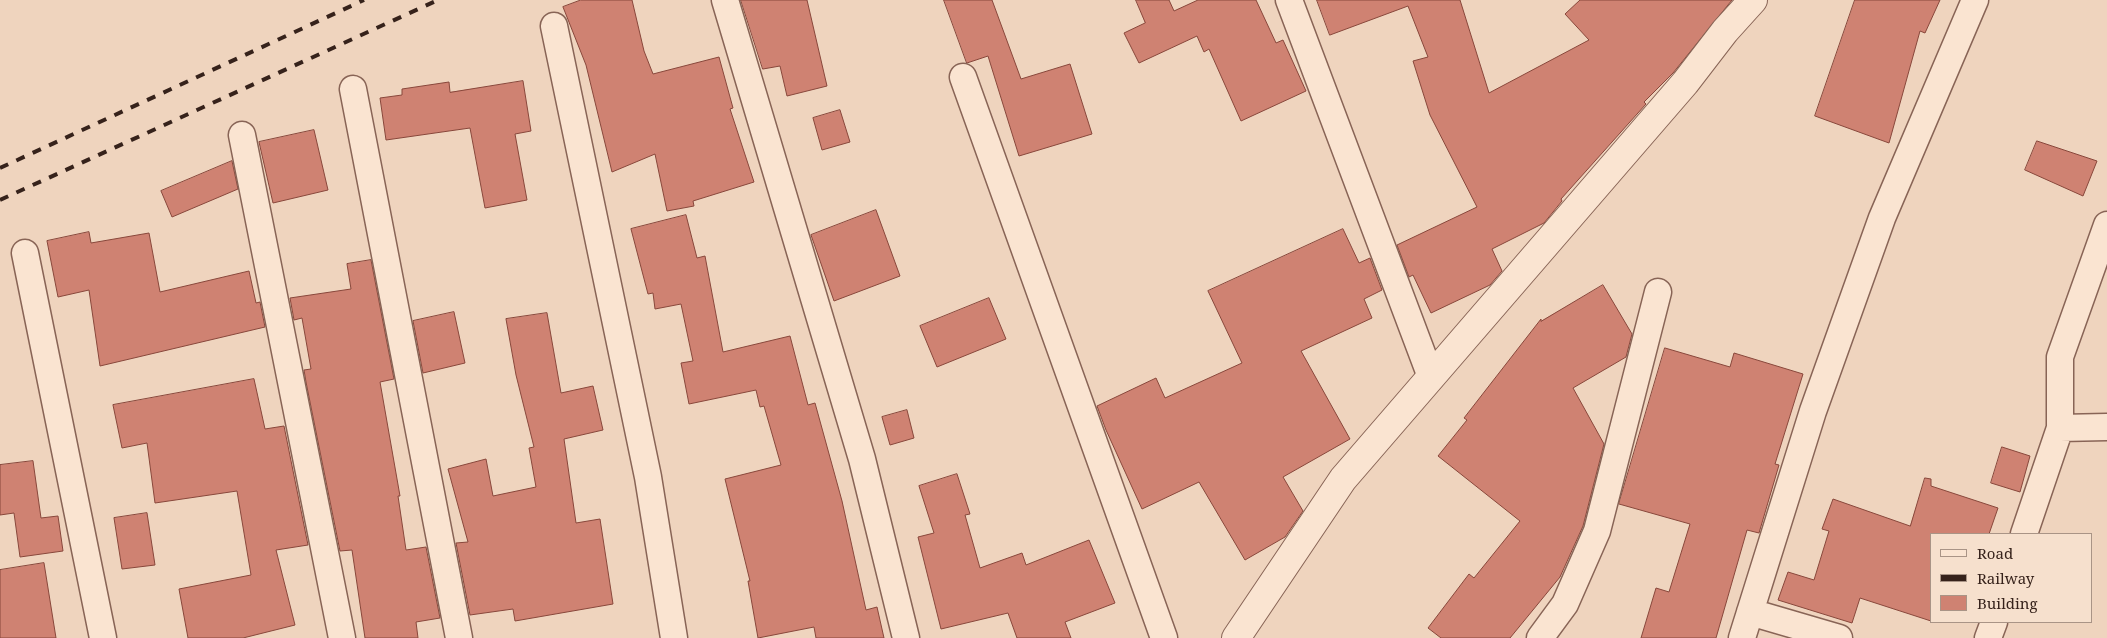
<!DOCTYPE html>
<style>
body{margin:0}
#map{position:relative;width:2107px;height:638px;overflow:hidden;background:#efd4be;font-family:"Noto Serif",serif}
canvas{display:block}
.legend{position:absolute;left:1930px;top:533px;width:162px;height:90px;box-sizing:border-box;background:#f6e0cd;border:1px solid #a99486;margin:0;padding:6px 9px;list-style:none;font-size:15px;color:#36221b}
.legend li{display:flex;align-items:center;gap:10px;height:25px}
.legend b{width:25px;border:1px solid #a99486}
</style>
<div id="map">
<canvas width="2107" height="638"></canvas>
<ul class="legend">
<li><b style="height:6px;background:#fae4d1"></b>Road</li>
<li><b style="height:6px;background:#36221b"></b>Railway</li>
<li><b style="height:14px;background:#cf8272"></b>Building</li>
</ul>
</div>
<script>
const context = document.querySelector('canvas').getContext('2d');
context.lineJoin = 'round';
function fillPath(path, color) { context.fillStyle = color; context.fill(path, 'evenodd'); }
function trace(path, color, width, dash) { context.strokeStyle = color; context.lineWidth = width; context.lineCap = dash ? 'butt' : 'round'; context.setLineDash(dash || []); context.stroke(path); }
const building = new Path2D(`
 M 581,0 L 632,0 L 644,51 L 653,74 L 719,57 L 733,108 L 730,109 L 754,182 L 693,201 L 694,206 L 667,211 L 655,154 L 612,172 L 586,65 L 563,7 Z
 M 741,0 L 807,0 L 827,86 L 787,96 L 780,66 L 763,69 Z
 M 944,0 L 992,0 L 1021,79 L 1070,64 L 1092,134 L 1019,156 L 988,56 L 967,63 Z
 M 1136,0 L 1169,0 L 1174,11 L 1198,0 L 1256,0 L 1276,43 L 1283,40 L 1306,91 L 1241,121 L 1209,49 L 1204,52 L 1197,36 L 1139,63 L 1124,33 L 1145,23 Z
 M 1317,0 L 1460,0 L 1489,93 L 1589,40 L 1565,14 L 1580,0 L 1732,0 L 1673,73 L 1644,102 L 1646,104 L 1561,199 L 1562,201 L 1544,223 L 1492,249 L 1502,271 L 1490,285 L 1431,313 L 1413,275 L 1409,277 L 1397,245 L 1477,207 L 1430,115 L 1413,61 L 1428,57 L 1408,6 L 1330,35 Z
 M 1855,0 L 1940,0 L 1925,33 L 1920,31 L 1889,143 L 1815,116 Z
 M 523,81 L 531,131 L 515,134 L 527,200 L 485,208 L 470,128 L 386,140 L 380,98 L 402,95 L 402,89 L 449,82 L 450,92 Z
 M 840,110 L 850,142 L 822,150 L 813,118 Z
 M 314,130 L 328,190 L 273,203 L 259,142 Z
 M 2037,141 L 2097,161 L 2083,196 L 2025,170 Z
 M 232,161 L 238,189 L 172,217 L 161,191 Z
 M 876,210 L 900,276 L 834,301 L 811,235 Z
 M 686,215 L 697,258 L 705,256 L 723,352 L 790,336 L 808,405 L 815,403 L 842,501 L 866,610 L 877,607 L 884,638 L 816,638 L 814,627 L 758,638 L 748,581 L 750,581 L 725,479 L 781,465 L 764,406 L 760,407 L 756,390 L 689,404 L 681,363 L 693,361 L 681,304 L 655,309 L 653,293 L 648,294 L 631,229 Z
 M 1343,229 L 1359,263 L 1370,258 L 1382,290 L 1364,299 L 1372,318 L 1301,351 L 1350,439 L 1283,477 L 1303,511 L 1285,537 L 1245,560 L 1199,482 L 1142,509 L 1106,430 L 1097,406 L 1156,378 L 1165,398 L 1242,363 L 1208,291 Z
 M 89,232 L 91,243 L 149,233 L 160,292 L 249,271 L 256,303 L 260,302 L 265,327 L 100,366 L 89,290 L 58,297 L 47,241 Z
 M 371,260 L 394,379 L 380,382 L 400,496 L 398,496 L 406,550 L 426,547 L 440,618 L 416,622 L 418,638 L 365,638 L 352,550 L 340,551 L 306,382 L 304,370 L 311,369 L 302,318 L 294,320 L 290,298 L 351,289 L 347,264 Z
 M 1603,285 L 1632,334 L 1626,357 L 1573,388 L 1604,444 L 1583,526 L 1560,577 L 1510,638 L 1441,638 L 1428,628 L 1469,574 L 1474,578 L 1520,521 L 1438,456 L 1467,420 L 1464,418 L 1541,319 L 1541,321 Z
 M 989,298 L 1006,339 L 937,367 L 920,326 Z
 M 454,312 L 465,363 L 423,373 L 413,321 Z
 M 547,313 L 561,393 L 593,386 L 603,430 L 564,439 L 576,523 L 600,519 L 613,604 L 515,621 L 513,609 L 470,615 L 456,543 L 468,542 L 448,469 L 486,459 L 493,496 L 536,487 L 529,448 L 534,447 L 516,375 L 506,319 Z
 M 1665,348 L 1730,367 L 1734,353 L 1803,374 L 1775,464 L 1779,465 L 1759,533 L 1747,530 L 1716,638 L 1641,638 L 1656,588 L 1669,592 L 1690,524 L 1619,504 Z
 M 254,379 L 265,429 L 284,426 L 308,545 L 276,550 L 295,625 L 243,638 L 188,638 L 179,589 L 251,575 L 237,491 L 155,503 L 147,443 L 122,448 L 113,405 Z
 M 907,410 L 914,438 L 890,445 L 882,417 Z
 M 2002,447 L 2030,456 L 2020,492 L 1991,483 Z
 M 33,461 L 41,518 L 58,516 L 63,551 L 20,557 L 14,513 L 0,515 L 0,465 Z
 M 957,474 L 970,514 L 965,515 L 980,568 L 1022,553 L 1026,565 L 1089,540 L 1115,603 L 1065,622 L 1071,638 L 1017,638 L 1008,613 L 941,629 L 918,537 L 934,533 L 919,486 Z
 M 1925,478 L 1931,479 L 1931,486 L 1998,508 L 1989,534 L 1931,534 L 1931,621 L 1860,598 L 1852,623 L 1778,600 L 1788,572 L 1814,580 L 1829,531 L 1822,529 L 1833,499 L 1910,526 Z
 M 147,513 L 155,565 L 122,569 L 114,518 Z
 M 44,563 L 56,638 L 0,638 L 0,570 Z`);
fillPath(building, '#cf8272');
trace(building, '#88473b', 1);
const minor = new Path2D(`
 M 725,0 L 862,459 L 906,638
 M 1289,0 L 1431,377
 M 554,26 L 648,477 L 674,638
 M 963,77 L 1164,638
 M 353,89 L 459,638
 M 242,135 L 342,638
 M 25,253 L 103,638
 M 2060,428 L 2107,427
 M 2024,534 L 2060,428 L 2060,357 L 2107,225
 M 1750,612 L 1839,638
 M 1540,638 L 1565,604 L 1597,531 L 1658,292
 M 1742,638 L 1813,411 L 1882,218 L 1975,0
 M 1988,638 L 1994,622`);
const tertiary = new Path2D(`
 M 1236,638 L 1343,479 L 1685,83 L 1725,31 L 1753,0`);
trace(minor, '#886456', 29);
trace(tertiary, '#886456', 30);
trace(minor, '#fae4d1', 26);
trace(tertiary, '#fae4d1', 28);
trace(new Path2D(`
 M 0,168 L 364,0
 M 0,200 L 438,0`), '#36221b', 4, [9, 9]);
</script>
